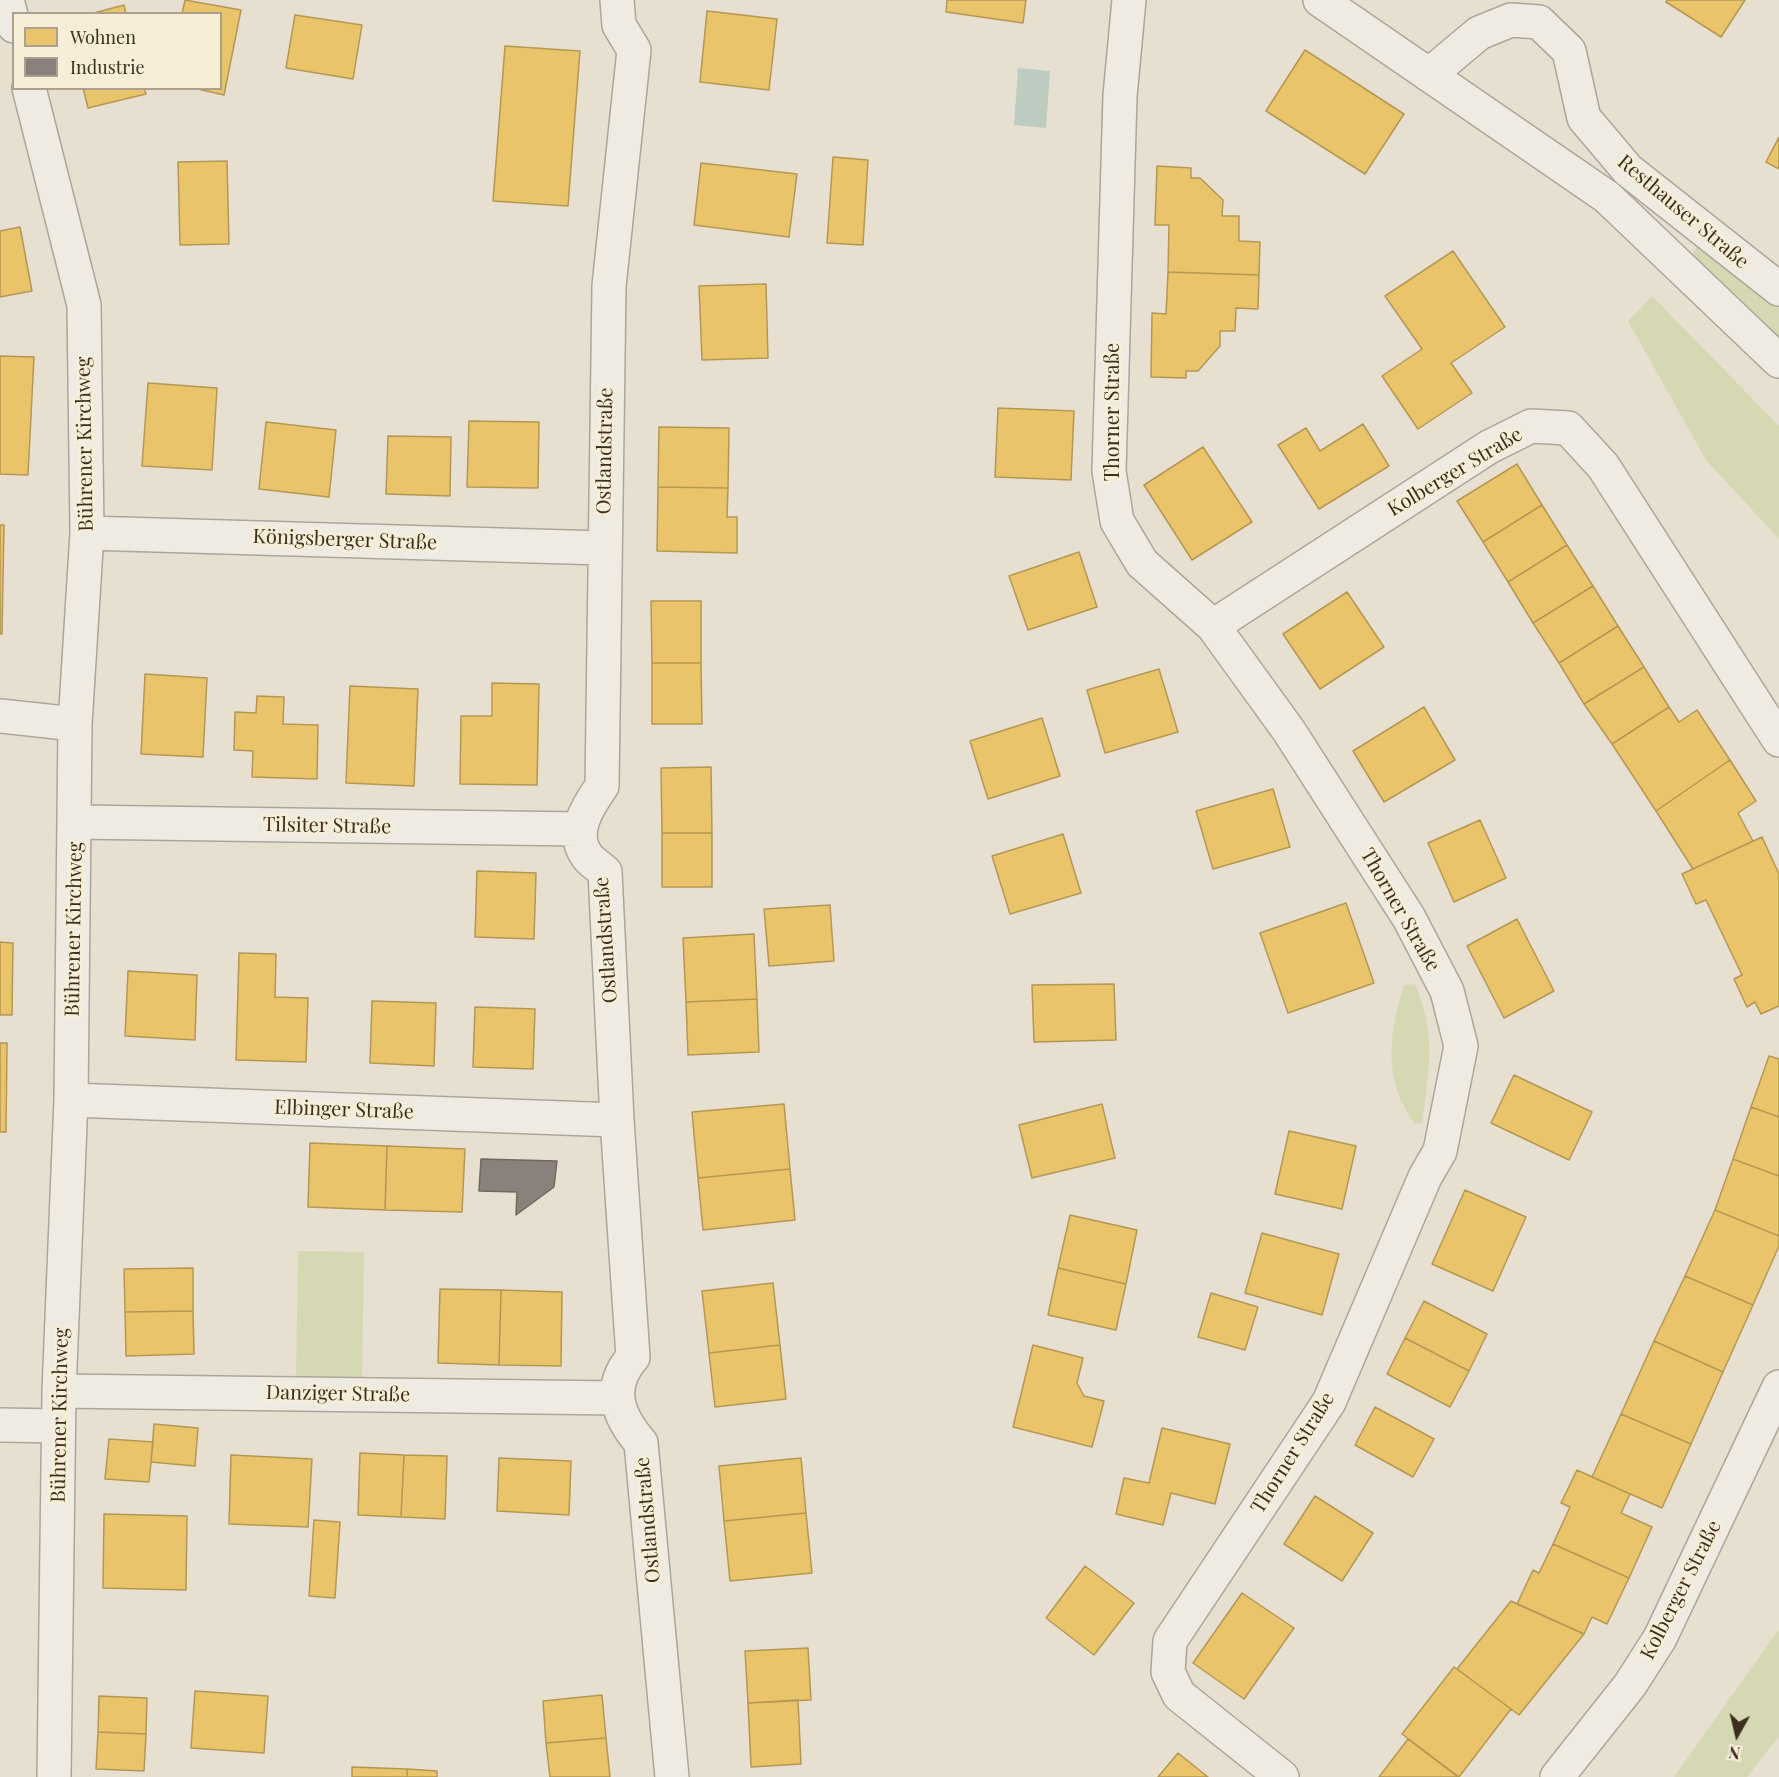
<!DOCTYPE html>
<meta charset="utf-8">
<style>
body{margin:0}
#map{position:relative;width:1779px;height:1777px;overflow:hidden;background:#e7e0d1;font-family:"Playfair Display",serif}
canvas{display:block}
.legend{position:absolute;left:12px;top:12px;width:210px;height:78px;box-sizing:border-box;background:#f7eed8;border:2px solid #ada18e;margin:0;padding:8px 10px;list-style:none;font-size:18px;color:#3d2e20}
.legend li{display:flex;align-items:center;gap:12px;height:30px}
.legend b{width:30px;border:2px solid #ada18e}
.north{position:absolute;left:1707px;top:1705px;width:60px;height:60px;-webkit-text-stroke:4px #f7eed8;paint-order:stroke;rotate:188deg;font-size:16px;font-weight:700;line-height:24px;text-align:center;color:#3d2e20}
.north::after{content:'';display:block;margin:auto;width:21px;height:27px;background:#3d2e20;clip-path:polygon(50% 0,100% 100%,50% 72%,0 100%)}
</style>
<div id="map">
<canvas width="1779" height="1777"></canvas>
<ul class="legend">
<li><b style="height:16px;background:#e9c46a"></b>Wohnen</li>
<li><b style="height:16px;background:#8a817c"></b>Industrie</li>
</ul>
<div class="north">N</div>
</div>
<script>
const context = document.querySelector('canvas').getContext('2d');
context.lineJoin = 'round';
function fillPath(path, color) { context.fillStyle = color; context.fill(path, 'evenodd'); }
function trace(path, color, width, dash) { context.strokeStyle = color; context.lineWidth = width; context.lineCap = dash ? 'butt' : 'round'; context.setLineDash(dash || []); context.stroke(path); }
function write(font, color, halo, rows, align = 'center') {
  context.font = font + ' "Playfair Display",serif'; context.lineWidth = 6; context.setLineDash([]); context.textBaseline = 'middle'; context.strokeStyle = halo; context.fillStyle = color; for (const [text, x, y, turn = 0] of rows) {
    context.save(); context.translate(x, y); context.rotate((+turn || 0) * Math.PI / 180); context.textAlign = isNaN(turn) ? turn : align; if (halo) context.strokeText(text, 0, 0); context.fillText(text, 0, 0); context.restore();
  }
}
fillPath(new Path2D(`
 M 1710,229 L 1779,298 L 1779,337 L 1692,254 Z
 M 1652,296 L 1779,426 L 1779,539 L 1706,460 L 1628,321 Z
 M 1415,984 C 1437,1036 1429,1069 1422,1123 L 1415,1124 C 1382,1080 1389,1033 1404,985 Z
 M 298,1251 L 364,1252 L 362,1382 L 296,1381 Z
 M 1779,1629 L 1779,1736 L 1747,1777 L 1674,1777 Z`), '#d6d7b3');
fillPath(new Path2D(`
 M 1018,68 L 1050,71 L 1046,128 L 1014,125 Z`), '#bcccc2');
const homes = new Path2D(`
 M 185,0 L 241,10 L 224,95 L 193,88 L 220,88 L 220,14 L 182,14 Z
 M 947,0 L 1026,0 L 1023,23 L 946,12 Z
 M 1667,0 L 1745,0 L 1721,37 L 1666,2 Z
 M 124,5 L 126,14 L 90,14 Z
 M 707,11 L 777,19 L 769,90 L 700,82 Z
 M 295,15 L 362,25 L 353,79 L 286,68 Z
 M 505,46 L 580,51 L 568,206 L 493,201 Z
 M 1305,50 L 1404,114 L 1365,174 L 1266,111 Z
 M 83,88 L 144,88 L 146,94 L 88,108 Z
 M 1779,137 L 1779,169 L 1766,162 Z
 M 833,157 L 868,160 L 863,245 L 827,243 Z
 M 227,161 L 229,244 L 180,245 L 178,162 Z
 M 701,163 L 797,174 L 789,237 L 694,225 Z
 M 1157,166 L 1191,168 L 1191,178 L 1200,178 L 1223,200 L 1222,216 L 1239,216 L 1239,241 L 1260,242 L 1259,275 L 1168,272 L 1169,225 L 1155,225 Z
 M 20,227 L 32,291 L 0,297 L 0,231 Z
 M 1453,251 L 1505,327 L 1451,363 L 1472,393 L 1418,429 L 1382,376 L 1422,349 L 1385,296 Z
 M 1168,272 L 1259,275 L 1258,309 L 1236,308 L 1235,331 L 1220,331 L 1220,346 L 1198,371 L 1186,371 L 1186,378 L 1151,377 L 1152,313 L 1166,314 Z
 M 766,284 L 768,358 L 702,360 L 699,286 Z
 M 0,356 L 34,357 L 28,475 L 0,474 Z
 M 148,383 L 217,388 L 212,470 L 142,466 Z
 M 998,408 L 1074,411 L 1071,480 L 995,477 Z
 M 469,421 L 539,422 L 538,488 L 467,487 Z
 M 266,422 L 336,430 L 329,497 L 259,489 Z
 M 1363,424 L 1389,466 L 1319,509 L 1278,445 L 1306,428 L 1320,451 Z
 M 659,427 L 729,428 L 728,488 L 658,487 Z
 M 388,436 L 451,437 L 450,496 L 386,494 Z
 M 1203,447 L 1252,522 L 1192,560 L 1144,485 Z
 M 1517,464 L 1542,505 L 1483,542 L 1457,501 Z
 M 658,487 L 728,488 L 727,517 L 737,517 L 737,553 L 657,551 Z
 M 1542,505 L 1567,545 L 1508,582 L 1483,542 Z
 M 0,525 L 4,525 L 2,634 L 0,634 Z
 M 1567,545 L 1593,586 L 1533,623 L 1508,582 Z
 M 1079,552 L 1097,607 L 1028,630 L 1009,576 Z
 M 1593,586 L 1618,626 L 1559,663 L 1533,623 Z
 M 1347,592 L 1384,647 L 1320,689 L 1283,634 Z
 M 651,601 L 701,601 L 701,663 L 652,663 Z
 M 1618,626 L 1644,667 L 1584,704 L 1559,663 Z
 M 652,663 L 701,663 L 702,724 L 652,724 Z
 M 1644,667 L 1669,707 L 1612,744 L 1584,704 Z
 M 1159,669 L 1178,732 L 1105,753 L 1087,690 Z
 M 145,674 L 207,678 L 203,757 L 141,754 Z
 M 492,683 L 539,684 L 537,785 L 460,784 L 461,716 L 492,716 Z
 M 350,686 L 418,689 L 414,786 L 346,783 Z
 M 257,696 L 284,697 L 283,724 L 318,725 L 317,779 L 252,777 L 253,751 L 234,750 L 235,712 L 256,713 Z
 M 1424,707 L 1455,760 L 1384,802 L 1353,751 Z
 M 1669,707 L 1679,722 L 1697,710 L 1730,760 L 1656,811 L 1612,744 Z
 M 1042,718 L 1060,776 L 988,799 L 970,741 Z
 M 1730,760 L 1756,801 L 1738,813 L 1753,841 L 1693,869 L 1656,811 Z
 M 711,767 L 712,833 L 662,833 L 661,768 Z
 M 1273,789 L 1290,847 L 1213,869 L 1196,811 Z
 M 1480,820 L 1506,878 L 1454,902 L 1428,843 Z
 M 662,833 L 712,833 L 712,887 L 662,887 Z
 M 1063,834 L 1081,893 L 1010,914 L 992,856 Z
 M 1762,837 L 1779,874 L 1779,1006 L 1761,1014 L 1755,1002 L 1747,1007 L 1734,979 L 1742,975 L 1706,900 L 1696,904 L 1682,874 Z
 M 477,871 L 536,873 L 534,939 L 475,937 Z
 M 1346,903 L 1374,983 L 1288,1013 L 1260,933 Z
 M 830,905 L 834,961 L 769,966 L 764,909 Z
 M 1517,919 L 1554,991 L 1504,1018 L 1467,946 Z
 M 754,934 L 757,999 L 686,1002 L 683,938 Z
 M 0,942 L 13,943 L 12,1015 L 0,1015 Z
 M 239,953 L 276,954 L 275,997 L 308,998 L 306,1062 L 236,1060 Z
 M 128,971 L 197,975 L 195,1040 L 125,1036 Z
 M 1114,984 L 1116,1040 L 1034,1042 L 1032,985 Z
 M 757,999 L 759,1052 L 688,1055 L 686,1002 Z
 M 372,1001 L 436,1003 L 434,1066 L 370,1063 Z
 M 475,1007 L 535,1009 L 533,1069 L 473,1067 Z
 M 0,1043 L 7,1043 L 6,1132 L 0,1132 Z
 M 1769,1056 L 1779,1059 L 1779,1117 L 1751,1107 Z
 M 1514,1075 L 1592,1112 L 1569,1160 L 1491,1123 Z
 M 784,1104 L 790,1169 L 698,1178 L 692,1112 Z
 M 1102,1104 L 1115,1158 L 1032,1178 L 1019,1125 Z
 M 1751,1107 L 1779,1117 L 1779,1176 L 1733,1159 Z
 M 1289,1131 L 1356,1146 L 1342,1209 L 1275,1194 Z
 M 310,1143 L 387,1146 L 385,1210 L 308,1207 Z
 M 387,1146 L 465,1149 L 462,1212 L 385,1210 Z
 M 1733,1159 L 1779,1176 L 1779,1236 L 1715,1210 Z
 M 790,1169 L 795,1220 L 703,1230 L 698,1178 Z
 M 1465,1190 L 1526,1217 L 1493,1291 L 1432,1264 Z
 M 1715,1210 L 1779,1236 L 1779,1246 L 1753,1305 L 1685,1276 Z
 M 1070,1215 L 1137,1230 L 1126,1284 L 1058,1268 Z
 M 1262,1233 L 1339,1254 L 1322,1315 L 1245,1293 Z
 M 193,1268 L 193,1311 L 125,1312 L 124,1269 Z
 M 1058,1268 L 1126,1284 L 1116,1330 L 1048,1315 Z
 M 1685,1276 L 1753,1305 L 1723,1372 L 1654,1341 Z
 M 773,1283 L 780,1345 L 709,1353 L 702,1291 Z
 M 440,1289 L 501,1290 L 499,1365 L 438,1363 Z
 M 501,1290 L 562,1292 L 561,1366 L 499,1365 Z
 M 1211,1293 L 1258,1307 L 1245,1350 L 1198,1337 Z
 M 1424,1301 L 1487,1334 L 1469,1371 L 1405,1338 Z
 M 193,1311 L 194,1354 L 126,1356 L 125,1312 Z
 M 1405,1338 L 1469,1371 L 1450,1407 L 1387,1374 Z
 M 1654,1341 L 1723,1372 L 1691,1444 L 1621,1414 Z
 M 780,1345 L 786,1399 L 715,1407 L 709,1353 Z
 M 1033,1345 L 1083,1358 L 1077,1383 L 1084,1396 L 1104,1401 L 1092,1447 L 1013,1427 Z
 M 1375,1407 L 1434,1439 L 1413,1477 L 1355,1445 Z
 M 1621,1414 L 1691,1444 L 1662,1508 L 1592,1477 Z
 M 154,1424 L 198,1428 L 195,1466 L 151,1462 Z
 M 1162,1428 L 1230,1444 L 1215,1504 L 1171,1493 L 1163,1525 L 1116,1514 L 1124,1478 L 1149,1483 Z
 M 109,1439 L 153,1442 L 149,1482 L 105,1479 Z
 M 360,1453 L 404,1455 L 401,1517 L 358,1515 Z
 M 231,1455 L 312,1459 L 308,1527 L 229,1524 Z
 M 404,1455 L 447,1456 L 445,1519 L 401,1517 Z
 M 499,1458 L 571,1461 L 569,1515 L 497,1511 Z
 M 801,1458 L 806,1513 L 724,1521 L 719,1466 Z
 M 1577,1470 L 1630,1494 L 1621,1513 L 1652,1527 L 1629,1578 L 1553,1544 L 1570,1507 L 1561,1503 Z
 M 1315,1496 L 1373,1533 L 1342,1581 L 1284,1544 Z
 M 806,1513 L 812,1573 L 730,1581 L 724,1521 Z
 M 104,1514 L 187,1516 L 186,1590 L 103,1588 Z
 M 314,1520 L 340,1522 L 335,1598 L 309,1596 Z
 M 1553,1544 L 1629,1578 L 1607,1624 L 1592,1617 L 1584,1634 L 1517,1604 L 1533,1570 L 1539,1573 Z
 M 1085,1566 L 1134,1603 L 1094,1655 L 1046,1618 Z
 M 1242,1593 L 1294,1628 L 1244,1699 L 1193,1663 Z
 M 1511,1601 L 1584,1634 L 1519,1715 L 1457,1669 Z
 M 808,1648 L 811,1700 L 748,1703 L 745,1651 Z
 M 1454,1667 L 1511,1709 L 1459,1777 L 1402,1734 Z
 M 195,1691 L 268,1696 L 264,1753 L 191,1748 Z
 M 602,1695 L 606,1738 L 546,1743 L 543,1701 Z
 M 99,1696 L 147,1698 L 146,1734 L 98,1732 Z
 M 798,1700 L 801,1764 L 751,1767 L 748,1703 Z
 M 98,1732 L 146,1734 L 144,1771 L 96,1769 Z
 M 606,1738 L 610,1777 L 550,1777 L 546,1743 Z
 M 1408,1739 L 1458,1777 L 1379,1777 Z
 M 1178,1753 L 1208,1777 L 1158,1777 Z
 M 352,1767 L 407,1769 L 407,1777 L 352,1777 Z
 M 407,1769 L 437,1771 L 437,1777 L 407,1777 Z`);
fillPath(homes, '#e9c46a');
trace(homes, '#b59754', 1.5);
const industry = new Path2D(`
 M 481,1159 L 557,1161 L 554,1187 L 516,1215 L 517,1192 L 479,1191 Z`);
fillPath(industry, '#8a817c');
trace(industry, '#736860', 1.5);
const minor = new Path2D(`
 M 7,0 L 14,26
 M 617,0 L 619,25 L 634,50 L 609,286 L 602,786 C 588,806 570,833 587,856 C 591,862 600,867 605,872 L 617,1120 L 633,1357 C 607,1387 617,1415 641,1443 L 672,1777
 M 1129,0 L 1120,96 L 1109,471 L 1117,521 L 1142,563 L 1213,626 L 1289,731 L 1409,918 L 1447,991 L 1461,1046 L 1440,1151 L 1425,1177 L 1329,1402 L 1170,1641 L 1168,1672 L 1179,1695 L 1282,1777
 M 1429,75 L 1479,33 L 1511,20 L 1539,22 L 1569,51 L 1584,118 L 1628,170 L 1779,289
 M 29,88 L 84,305 L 87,533 L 75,724 L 71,1100 L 59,1391 L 54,1777
 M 87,533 L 603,548
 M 1213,626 L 1489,447 L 1531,426 L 1568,428 L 1603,466 L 1779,740
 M 0,716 L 75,724
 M 76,822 L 579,829
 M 71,1100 L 617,1120
 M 59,1391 L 617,1398
 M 0,1425 L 58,1426
 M 1557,1777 L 1630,1685 L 1660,1638 L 1779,1387`);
const tertiary = new Path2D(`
 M 1320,0 L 1607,197 L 1779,361`);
trace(minor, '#ada599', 36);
trace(tertiary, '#ada599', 36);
trace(minor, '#efebe3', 33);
trace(tertiary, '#efebe3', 33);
write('20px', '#3d2e20', '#f7eed8', [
 ["Resthauser Straße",1683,212,40],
 ["Thorner Straße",1113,412,-90],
 ["Bührener Kirchweg",85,444,-91],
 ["Ostlandstraße",605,451,-89],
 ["Kolberger Straße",1455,472,-31],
 ["Königsberger Straße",345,540,2],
 ["Tilsiter Straße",327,826,1],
 ["Thorner Straße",1400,910,60],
 ["Bührener Kirchweg",74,929,-89],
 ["Ostlandstraße",606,940,-94],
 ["Elbinger Straße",344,1110,2],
 ["Danziger Straße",338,1394,1],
 ["Bührener Kirchweg",60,1415,-89],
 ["Thorner Straße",1293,1453,-58],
 ["Ostlandstraße",648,1520,-95],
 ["Kolberger Straße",1681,1590,-63]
]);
</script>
